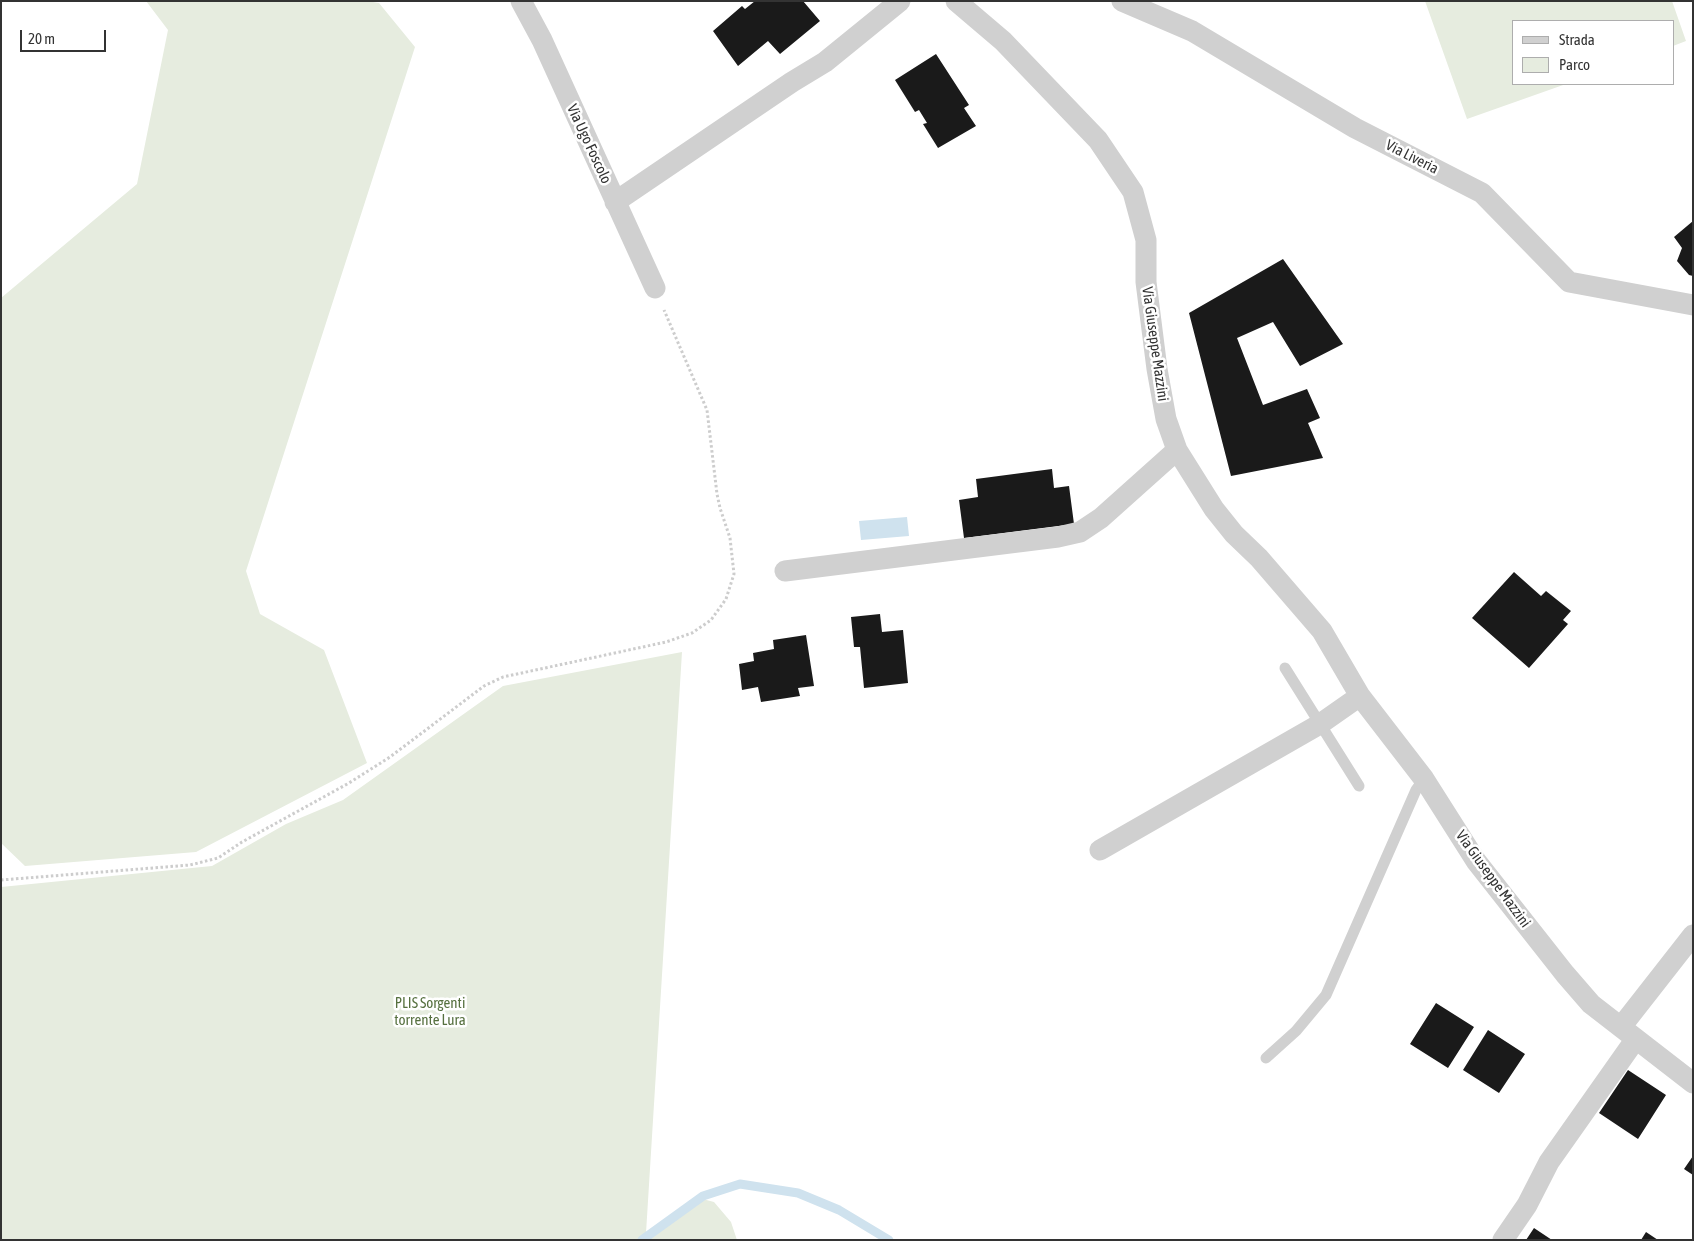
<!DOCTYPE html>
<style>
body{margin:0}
#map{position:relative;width:1694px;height:1241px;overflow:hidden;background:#fff;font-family:"Asap Condensed",sans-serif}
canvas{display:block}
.frame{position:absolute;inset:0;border:2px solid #333;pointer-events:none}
.legend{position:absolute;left:1512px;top:20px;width:162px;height:65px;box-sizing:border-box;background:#fff;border:1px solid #adadad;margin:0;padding:6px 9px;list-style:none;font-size:15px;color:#333}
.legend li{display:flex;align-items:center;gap:10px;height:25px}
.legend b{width:25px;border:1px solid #adadad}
.scale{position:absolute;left:20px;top:30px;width:86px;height:22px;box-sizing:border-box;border:2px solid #333;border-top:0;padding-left:6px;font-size:15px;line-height:18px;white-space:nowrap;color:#333;-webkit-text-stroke:4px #fff;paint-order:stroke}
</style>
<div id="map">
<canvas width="1694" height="1241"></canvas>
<div class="frame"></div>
<ul class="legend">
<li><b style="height:6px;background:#d0d0d0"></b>Strada</li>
<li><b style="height:14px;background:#e6ecdf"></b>Parco</li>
</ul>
<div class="scale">20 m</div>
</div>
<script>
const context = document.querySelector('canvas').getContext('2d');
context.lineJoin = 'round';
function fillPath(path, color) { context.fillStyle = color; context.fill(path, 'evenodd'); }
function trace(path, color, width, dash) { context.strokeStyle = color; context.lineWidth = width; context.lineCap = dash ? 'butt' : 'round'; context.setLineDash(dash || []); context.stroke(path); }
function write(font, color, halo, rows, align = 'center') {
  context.font = font + ' "Asap Condensed",sans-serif'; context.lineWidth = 5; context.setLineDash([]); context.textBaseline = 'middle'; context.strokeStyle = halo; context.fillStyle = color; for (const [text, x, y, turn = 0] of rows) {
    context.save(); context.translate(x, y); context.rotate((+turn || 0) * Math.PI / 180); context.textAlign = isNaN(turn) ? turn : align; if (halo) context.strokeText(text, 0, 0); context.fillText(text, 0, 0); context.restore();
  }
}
fillPath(new Path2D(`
 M 146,1 L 367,1 L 379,3 L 415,47 L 246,571 L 260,614 L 324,650 L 367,763 L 196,852 L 25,866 L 1,843 L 1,298 L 137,184 L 168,30 Z
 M 1425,1 L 1672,1 L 1686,41 L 1673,46 L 1673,21 L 1513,21 L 1513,84 L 1566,84 L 1467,119 Z
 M 682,652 L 646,1233 L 695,1197 L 714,1202 L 731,1222 L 737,1240 L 1,1240 L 1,887 L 212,866 L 286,824 L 343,800 L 503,686 Z`), '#e6ecdf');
fillPath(new Path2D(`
 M 907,517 L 909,536 L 861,540 L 859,521 Z`), '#cfe2ee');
trace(new Path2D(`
 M 642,1240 L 703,1196 L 740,1184 L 798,1193 L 839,1210 L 889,1240`), '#cfe2ee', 9);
fillPath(new Path2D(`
 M 755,1 L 803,1 L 820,21 L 780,54 L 768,41 L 738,66 L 713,31 L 742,6 L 745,9 Z
 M 936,54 L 969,105 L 964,108 L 976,126 L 938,148 L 923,124 L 927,123 L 919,110 L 915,112 L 895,80 Z
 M 1693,221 L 1693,276 L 1689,275 L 1677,261 L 1682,248 L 1674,237 Z
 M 1283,259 L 1343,344 L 1300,366 L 1273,322 L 1237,338 L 1263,405 L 1307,389 L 1320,418 L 1308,423 L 1323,458 L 1231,476 L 1189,313 Z
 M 1052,469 L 1054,488 L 1069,486 L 1074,524 L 964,538 L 959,500 L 978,497 L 976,479 Z
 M 1514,572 L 1541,596 L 1546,591 L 1571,611 L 1563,620 L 1568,624 L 1529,668 L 1472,618 Z
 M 880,614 L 882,632 L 903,630 L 908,683 L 864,688 L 860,647 L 854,647 L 851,617 Z
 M 806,635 L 814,686 L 798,688 L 800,696 L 761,702 L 758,687 L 742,690 L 739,664 L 754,661 L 753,653 L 774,649 L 773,640 Z
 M 1436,1003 L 1474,1027 L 1448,1068 L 1410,1044 Z
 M 1488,1030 L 1525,1054 L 1499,1093 L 1463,1070 Z
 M 1628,1070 L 1666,1095 L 1638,1139 L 1599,1113 Z
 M 1693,1156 L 1693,1175 L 1684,1169 Z
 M 1534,1228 L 1552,1240 L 1526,1240 Z
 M 1646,1232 L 1658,1240 L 1641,1240 Z`), '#1a1a1a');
trace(new Path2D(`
 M 1,880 L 190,865 L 218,858 L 242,842 L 349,783 L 390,757 L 484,686 L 503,677 L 666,642 L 692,633 L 711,620 L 726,599 L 734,574 L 730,538 L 720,508 L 717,494 L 707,410 L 664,310`), '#cdcdcd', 3, [2.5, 2.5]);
trace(new Path2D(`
 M 1285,668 L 1359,786
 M 1266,1058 L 1296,1031 L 1326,995 L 1416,790 L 1424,779`), '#d0d0d0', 11);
trace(new Path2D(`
 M 521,1 L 542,40 L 655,288
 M 956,1 L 1003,41 L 1098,140 L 1133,192 L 1146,240 L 1146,282 L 1157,369 L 1166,419 L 1177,450 L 1214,509 L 1234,534 L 1259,558 L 1322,631 L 1360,696 L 1424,779 L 1476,861 L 1565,974 L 1591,1004 L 1693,1083
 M 1122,1 L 1192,31 L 1355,128 L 1482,193 L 1569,282 L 1693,305
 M 615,202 L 792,82 L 825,62 L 900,1
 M 785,571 L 1058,537 L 1080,532 L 1101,518 L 1177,450
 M 1100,850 L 1320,724 L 1360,696
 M 1621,1027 L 1693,935
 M 1503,1240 L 1527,1205 L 1549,1162 L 1635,1040`), '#d0d0d0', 21);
write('15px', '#333', '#fff', [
 ["Via Ugo Foscolo",589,144,65],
 ["Via Liveria",1412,157,27],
 ["Via Giuseppe Mazzini",1155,344,82],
 ["Via Giuseppe Mazzini",1493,879,54]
]);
write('15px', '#56703f', '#fff', [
 ["PLIS Sorgenti",430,1003],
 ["torrente Lura",430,1020]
]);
</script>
